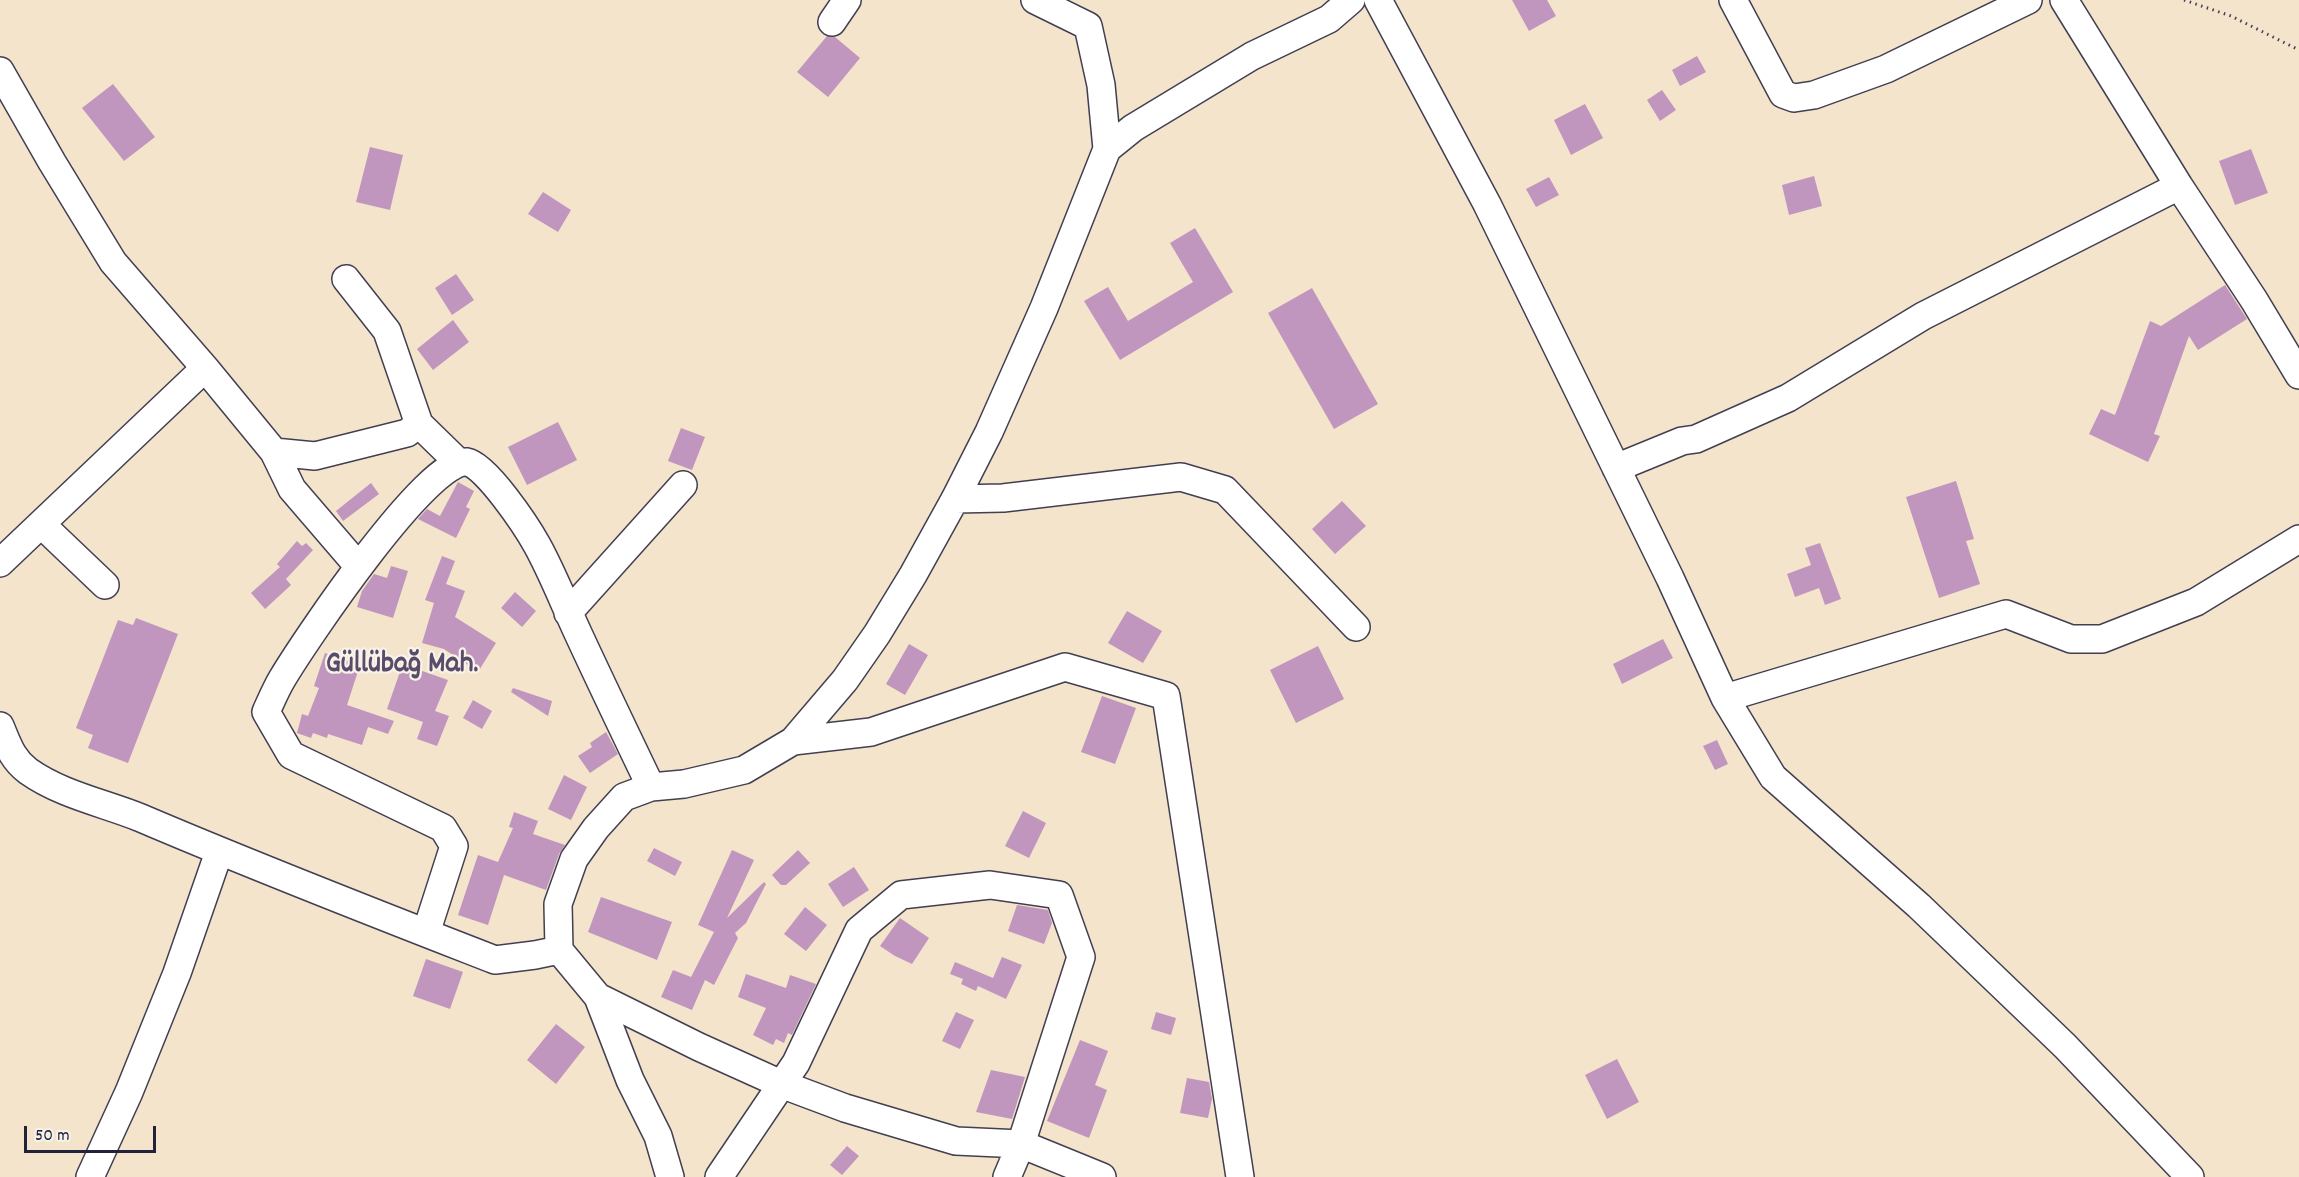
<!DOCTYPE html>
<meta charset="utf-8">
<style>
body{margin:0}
#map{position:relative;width:2299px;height:1177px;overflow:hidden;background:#f3e4cb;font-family:Dekko,sans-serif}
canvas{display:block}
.scale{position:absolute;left:24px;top:1126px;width:132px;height:27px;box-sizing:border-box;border:3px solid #22223b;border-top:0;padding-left:8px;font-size:18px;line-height:21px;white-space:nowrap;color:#22223b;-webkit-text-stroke:4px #f7f3e8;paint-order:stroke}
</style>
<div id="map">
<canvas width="2299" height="1177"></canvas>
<div class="scale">50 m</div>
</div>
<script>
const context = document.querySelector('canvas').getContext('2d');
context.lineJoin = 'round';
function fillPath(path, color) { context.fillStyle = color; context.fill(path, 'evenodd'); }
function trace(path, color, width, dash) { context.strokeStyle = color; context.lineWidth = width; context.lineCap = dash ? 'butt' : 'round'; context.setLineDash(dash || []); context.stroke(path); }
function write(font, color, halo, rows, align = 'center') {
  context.font = font + ' Dekko,sans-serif'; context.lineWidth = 4.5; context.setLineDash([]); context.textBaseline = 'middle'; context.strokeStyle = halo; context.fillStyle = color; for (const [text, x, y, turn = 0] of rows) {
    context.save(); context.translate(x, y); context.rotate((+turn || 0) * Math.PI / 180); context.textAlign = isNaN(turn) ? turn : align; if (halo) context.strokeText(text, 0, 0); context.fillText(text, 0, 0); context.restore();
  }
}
fillPath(new Path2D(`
 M 1512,0 L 1547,0 L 1556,16 L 1529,31 Z
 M 827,36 L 835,37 L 860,58 L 828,97 L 797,72 Z
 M 1697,56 L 1706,72 L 1680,86 L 1672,70 Z
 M 113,84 L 155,137 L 124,161 L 82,108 Z
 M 1662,90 L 1676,110 L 1660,121 L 1647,100 Z
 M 1585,104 L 1603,138 L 1571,155 L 1554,120 Z
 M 370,147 L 403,155 L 390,210 L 356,202 Z
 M 2251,149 L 2268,193 L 2235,205 L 2219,161 Z
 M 1814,176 L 1822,206 L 1789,215 L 1782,185 Z
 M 1549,177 L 1559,195 L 1536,207 L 1526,189 Z
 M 543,192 L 571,210 L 558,232 L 528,214 Z
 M 1195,228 L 1233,292 L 1120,360 L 1084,301 L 1108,287 L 1128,321 L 1193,282 L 1170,243 Z
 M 456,274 L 474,300 L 452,315 L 435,288 Z
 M 2225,285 L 2247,319 L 2198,350 L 2189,336 L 2154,434 L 2160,436 L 2148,462 L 2089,434 L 2101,409 L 2115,415 L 2150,321 L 2161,326 Z
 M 1312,288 L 1378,404 L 1334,429 L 1268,313 Z
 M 453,320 L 469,342 L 433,370 L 417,349 Z
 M 558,422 L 577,460 L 527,485 L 508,447 Z
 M 681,428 L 705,437 L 692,470 L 668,461 Z
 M 1956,481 L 1974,539 L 1966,541 L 1980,584 L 1939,598 L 1906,497 Z
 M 458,482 L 474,491 L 466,507 L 470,509 L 456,538 L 418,519 L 427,509 L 440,516 Z
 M 371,483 L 379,494 L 343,521 L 336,511 Z
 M 1342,501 L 1366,526 L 1335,554 L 1312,529 Z
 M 297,541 L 302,546 L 306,543 L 313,550 L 286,579 L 291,585 L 265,609 L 251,593 L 280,567 L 277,564 Z
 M 1820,543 L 1841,599 L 1825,605 L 1819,588 L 1795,597 L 1787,574 L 1811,565 L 1805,548 Z
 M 442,556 L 455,561 L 446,584 L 465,591 L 455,617 L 496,643 L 478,672 L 444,649 L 422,643 L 434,603 L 425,600 Z
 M 391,566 L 408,571 L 393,618 L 357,607 L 362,591 L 374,574 L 387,578 Z
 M 515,592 L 536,611 L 522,627 L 501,608 Z
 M 1127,611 L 1162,631 L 1143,663 L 1108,643 Z
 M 136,618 L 178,634 L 128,763 L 88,748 L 93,735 L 76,728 L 118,620 L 133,625 Z
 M 1663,639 L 1673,658 L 1622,684 L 1613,664 Z
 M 909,644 L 928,655 L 905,695 L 886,684 Z
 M 1318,646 L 1344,699 L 1296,723 L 1270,670 Z
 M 325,653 L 360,665 L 347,705 L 394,721 L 388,734 L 368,727 L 362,745 L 328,734 L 327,738 L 313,733 L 311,738 L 297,733 L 302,714 L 308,716 L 319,688 L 314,686 Z
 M 402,666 L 408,666 L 448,680 L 435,711 L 449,716 L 437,746 L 417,739 L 423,722 L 387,709 Z
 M 513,688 L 552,701 L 548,716 L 511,692 Z
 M 1102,696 L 1136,708 L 1115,764 L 1081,752 Z
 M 473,700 L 492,711 L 482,729 L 463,718 Z
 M 606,732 L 618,754 L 590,773 L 578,756 L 592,747 L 590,743 Z
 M 1717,740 L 1728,764 L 1715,770 L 1703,746 Z
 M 564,775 L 587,787 L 571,820 L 548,809 Z
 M 1023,811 L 1046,823 L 1029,858 L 1005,846 Z
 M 514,812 L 538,821 L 533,834 L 565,845 L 559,854 L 546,890 L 504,875 L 488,925 L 458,915 L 478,855 L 498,862 L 513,828 L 509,827 Z
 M 654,848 L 682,862 L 675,876 L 647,861 Z
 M 732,850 L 754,860 L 727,918 L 764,882 L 766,884 L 746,923 L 735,933 L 738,938 L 714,985 L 705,980 L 692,1010 L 661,997 L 673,970 L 691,977 L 714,932 L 698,925 Z
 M 798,850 L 810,863 L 786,885 L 781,885 L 772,875 Z
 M 854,867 L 869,890 L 843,907 L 828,884 Z
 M 601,897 L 672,922 L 657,960 L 588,932 Z
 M 1017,905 L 1048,910 L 1052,923 L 1044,944 L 1008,931 Z
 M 805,907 L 827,925 L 806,951 L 784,934 Z
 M 900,918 L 929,938 L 912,964 L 895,956 L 880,946 Z
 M 1002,957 L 1022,965 L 1006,999 L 978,986 L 976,991 L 961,984 L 963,979 L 950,974 L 955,962 L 993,978 Z
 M 426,959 L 463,972 L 450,1009 L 413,996 Z
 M 746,974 L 786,988 L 790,975 L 816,984 L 792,1035 L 788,1033 L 784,1043 L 776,1039 L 773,1045 L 753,1035 L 766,1008 L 738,997 Z
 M 956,1012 L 974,1020 L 960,1049 L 942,1041 Z
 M 1156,1012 L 1176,1018 L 1171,1035 L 1151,1029 Z
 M 556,1024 L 585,1047 L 556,1084 L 527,1060 Z
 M 1080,1040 L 1108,1051 L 1095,1085 L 1107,1090 L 1089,1138 L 1047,1121 Z
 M 1617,1059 L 1639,1102 L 1607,1119 L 1585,1075 Z
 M 991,1070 L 1025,1077 L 1012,1119 L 976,1112 Z
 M 1187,1078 L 1209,1082 L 1212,1099 L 1208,1118 L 1180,1113 Z
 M 847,1146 L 859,1156 L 842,1175 L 830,1165 Z`), '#c096be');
const minor = new Path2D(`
 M 1035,0 L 1088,26 L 1101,85 L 1107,149
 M 1378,0 L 1487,204 L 1670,578 L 1725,698 L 1773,777 L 1919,906 L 2065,1046 L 2190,1177
 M 1733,0 L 1783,94 L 1794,98 L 1814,95 L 1886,69 L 2028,0
 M 2064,0 L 2179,186 L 2254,300 L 2299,375
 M 832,22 L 847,0
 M 0,71 L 52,162 L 113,262 L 205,368 L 274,452 L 292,489 L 359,567
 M 346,279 L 387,331 L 419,424 L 458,462
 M 274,452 L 315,456 L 407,433 L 419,424
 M 1616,468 L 1682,441 L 1696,439 L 1788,398 L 1923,316 L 2179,186
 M 955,499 L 1003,498 L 1181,477 L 1225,490 L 1356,627
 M 41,524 L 105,585
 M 0,563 L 205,368
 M 568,613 L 683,485
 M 1725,698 L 2006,614 L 2071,639 L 2102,639 L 2196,602 L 2299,539
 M 0,726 C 8,745 12,759 28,771 C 62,795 104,803 141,818 C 258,868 377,914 495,960 L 535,955 L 559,950
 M 793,741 L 871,732 L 1065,667 L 1166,696 L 1240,1177
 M 426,933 L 454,846 L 443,828 L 291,755 L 266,712 C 271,701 276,689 282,679 C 304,642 428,457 467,462 C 486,465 527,527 537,545 C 552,572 564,603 577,631 C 601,683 626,735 651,787
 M 598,997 L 630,1080 L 658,1136 L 670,1177
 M 90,1177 L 129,1092 L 177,973 L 219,852
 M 719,1177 L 796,1063 L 859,930 L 901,895 L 990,885 L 1059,895 L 1081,957 L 1021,1144 L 1007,1177
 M 1102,1177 L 1021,1144 L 956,1141 L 845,1108 L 781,1084 L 699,1047 L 598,997 L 559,950 L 558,904 L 574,859 L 596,828 L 624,797 L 651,787 L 684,784 L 744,770 L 793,741 L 845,680 L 877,634 L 913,575 L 955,499 L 989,432 L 1044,308 L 1107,149 L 1133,128 L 1252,56 L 1329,19 L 1351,0`);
trace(minor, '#413f51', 30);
trace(new Path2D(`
 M 2184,0 L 2231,16 L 2299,50`), '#413f51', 3, [1.5, 4.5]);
trace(minor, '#fff', 27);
write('bold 30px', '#594b69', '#f7f3e8', [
 ["Güllübağ Mah.",402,667]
]);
</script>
